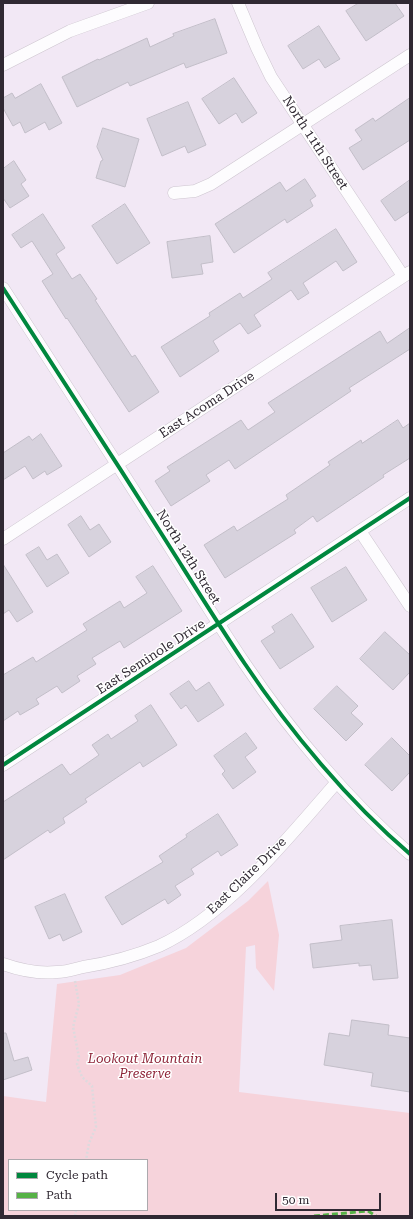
<!DOCTYPE html>
<style>
body{margin:0}
#map{position:relative;width:413px;height:1219px;overflow:hidden;background:#f2e8f5;font-family:"Roboto Serif",serif}
canvas{display:block}
.frame{position:absolute;inset:0;border:4px solid #302933;pointer-events:none}
.legend{position:absolute;left:8px;top:1159px;width:140px;height:52px;box-sizing:border-box;background:#fff;border:1px solid #aca9ad;margin:0;padding:5px 7px;list-style:none;font-size:12px;color:#302933}
.legend li{display:flex;align-items:center;gap:8px;height:20px}
.legend b{width:20px;border:1px solid #aca9ad}
.scale{position:absolute;left:275px;top:1193px;width:106px;height:18px;box-sizing:border-box;border:2px solid #302933;border-top:0;padding-left:5px;font-size:12px;line-height:14px;white-space:nowrap;color:#302933;-webkit-text-stroke:3px #fff;paint-order:stroke}
</style>
<div id="map">
<canvas width="413" height="1219"></canvas>
<div class="frame"></div>
<ul class="legend">
<li><b style="height:5px;background:#00873e"></b>Cycle path</li>
<li><b style="height:5px;background:#56b246"></b>Path</li>
</ul>
<div class="scale">50 m</div>
</div>
<script>
const context = document.querySelector('canvas').getContext('2d');
context.lineJoin = 'round';
function fillPath(path, color) { context.fillStyle = color; context.fill(path, 'evenodd'); }
function trace(path, color, width, dash) { context.strokeStyle = color; context.lineWidth = width; context.lineCap = dash ? 'butt' : 'round'; context.setLineDash(dash || []); context.stroke(path); }
function write(font, color, halo, rows, align = 'center') {
  context.font = font + ' "Roboto Serif",serif'; context.lineWidth = 3; context.setLineDash([]); context.textBaseline = 'middle'; context.strokeStyle = halo; context.fillStyle = color; for (const [text, x, y, turn = 0] of rows) {
    context.save(); context.translate(x, y); context.rotate((+turn || 0) * Math.PI / 180); context.textAlign = isNaN(turn) ? turn : align; if (halo) context.strokeText(text, 0, 0); context.fillText(text, 0, 0); context.restore();
  }
}
fillPath(new Path2D(`
 M 268,881 L 279,935 L 274,991 L 256,968 L 255,945 L 246,947 L 239,1092 L 410,1113 L 410,1216 L 3,1216 L 3,1096 L 46,1102 L 57,984 L 120,975 L 186,948 L 248,901 ZM 9,1160 L 147,1160 L 147,1210 L 9,1210 Z`), '#f6d3db');
const building = new Path2D(`
 M 359,3 L 395,3 L 404,16 L 366,41 L 346,11 Z
 M 215,19 L 227,53 L 186,68 L 184,63 L 130,86 L 128,82 L 77,107 L 62,77 L 98,59 L 99,60 L 147,38 L 150,47 L 174,36 L 173,34 Z
 M 319,26 L 340,59 L 325,68 L 319,59 L 303,69 L 288,46 Z
 M 234,78 L 257,113 L 242,123 L 236,113 L 219,124 L 202,99 Z
 M 41,84 L 62,123 L 49,130 L 45,122 L 25,133 L 20,122 L 13,126 L 3,108 L 3,98 L 12,93 L 15,98 Z
 M 410,98 L 410,140 L 363,170 L 349,148 L 362,140 L 355,130 L 373,118 L 375,121 Z
 M 188,102 L 206,145 L 188,153 L 185,146 L 162,156 L 147,119 Z
 M 103,128 L 139,139 L 125,187 L 96,178 L 101,161 L 103,160 L 97,147 Z
 M 14,161 L 26,180 L 21,184 L 29,196 L 10,208 L 3,198 L 3,169 Z
 M 305,179 L 316,196 L 310,200 L 313,206 L 287,223 L 285,219 L 234,253 L 215,224 L 280,182 L 286,191 Z
 M 410,180 L 410,211 L 395,221 L 381,201 Z
 M 125,204 L 150,243 L 117,264 L 92,226 Z
 M 43,214 L 65,248 L 56,254 L 72,279 L 80,274 L 97,299 L 95,300 L 132,357 L 135,355 L 159,392 L 129,412 L 67,318 L 66,319 L 42,281 L 53,274 L 32,241 L 21,248 L 12,235 Z
 M 336,229 L 357,262 L 343,271 L 336,261 L 303,283 L 309,293 L 298,300 L 291,290 L 254,315 L 261,326 L 248,334 L 240,323 L 213,341 L 219,351 L 180,377 L 161,347 L 210,316 L 209,313 L 240,293 L 243,298 L 272,279 L 268,273 Z
 M 210,236 L 213,262 L 201,264 L 203,274 L 172,278 L 167,242 Z
 M 410,328 L 410,349 L 349,388 L 351,391 L 235,469 L 229,460 L 206,475 L 210,481 L 171,506 L 155,481 L 170,471 L 167,467 L 241,420 L 248,430 L 275,412 L 268,403 L 380,331 L 387,343 Z
 M 398,420 L 403,428 L 410,423 L 410,458 L 383,475 L 384,477 L 317,522 L 313,516 L 294,530 L 296,533 L 225,578 L 204,545 L 234,526 L 237,531 L 288,499 L 286,495 L 330,465 L 328,462 L 361,440 L 362,443 Z
 M 41,434 L 62,466 L 47,475 L 45,471 L 33,479 L 25,466 L 3,480 L 3,453 L 29,436 L 32,440 Z
 M 81,516 L 90,530 L 99,524 L 111,542 L 89,557 L 68,525 Z
 M 39,547 L 47,560 L 57,554 L 69,573 L 47,587 L 26,555 Z
 M 3,564 L 33,612 L 17,622 L 9,610 L 3,614 Z
 M 153,566 L 182,611 L 124,648 L 120,641 L 92,658 L 96,664 L 77,676 L 80,681 L 62,693 L 57,686 L 36,699 L 39,704 L 20,715 L 18,711 L 3,721 L 3,675 L 33,657 L 36,662 L 87,630 L 83,624 L 120,601 L 124,608 L 147,593 L 136,577 Z
 M 346,567 L 367,600 L 332,622 L 311,588 Z
 M 292,614 L 314,647 L 280,669 L 261,641 L 275,632 L 272,627 Z
 M 385,632 L 410,655 L 410,672 L 393,690 L 360,659 Z
 M 189,681 L 196,691 L 209,682 L 224,705 L 198,722 L 186,705 L 181,709 L 170,694 Z
 M 337,686 L 358,706 L 351,713 L 363,724 L 346,741 L 314,709 Z
 M 151,705 L 177,745 L 143,767 L 140,762 L 85,799 L 87,802 L 63,818 L 65,823 L 50,833 L 48,830 L 3,860 L 3,802 L 62,764 L 70,775 L 99,755 L 92,745 L 108,734 L 111,739 L 138,721 L 135,716 Z
 M 246,733 L 257,748 L 245,757 L 256,772 L 233,789 L 222,774 L 225,771 L 214,756 Z
 M 392,738 L 410,756 L 410,772 L 392,791 L 365,765 Z
 M 218,814 L 238,845 L 221,856 L 218,851 L 191,869 L 194,874 L 175,886 L 181,895 L 168,904 L 165,899 L 122,925 L 105,897 L 163,862 L 159,856 L 187,837 L 186,835 Z
 M 65,894 L 82,932 L 63,941 L 60,934 L 49,939 L 35,907 Z
 M 392,920 L 398,978 L 373,980 L 371,965 L 359,966 L 359,963 L 313,968 L 310,944 L 342,940 L 340,926 Z
 M 352,1020 L 389,1025 L 388,1035 L 410,1038 L 410,1092 L 371,1086 L 373,1073 L 324,1065 L 329,1033 L 349,1036 Z
 M 3,1033 L 6,1033 L 14,1061 L 28,1057 L 32,1070 L 3,1080 Z`);
fillPath(building, '#d7d2dd');
trace(building, '#c2bec8', 1);
const minor = new Path2D(`
 M 238,3 L 257,48 L 271,77 L 403,276
 M 3,65 L 70,31 L 148,3
 M 174,193 L 195,191 L 211,184 L 410,55
 M 3,288 C 56,370 109,451 161,533 C 189,577 216,621 245,664 C 290,731 348,801 410,854
 M 360,531 L 410,606
 M 3,539 L 410,272
 M 3,765 L 410,498
 M 3,964 C 20,970 39,974 57,972 C 66,972 75,969 83,967 C 109,963 135,956 159,946 C 228,914 287,839 337,782`);
trace(minor, '#cdc5cf', 13);
trace(new Path2D(`
 M 75,981 L 79,1004 L 73,1027 L 79,1057 L 77,1064 L 82,1077 L 92,1086 L 96,1127 L 89,1143 L 86,1160
 M 75,1216 L 76,1210`), '#dddade', 2.5, [2, 2]);
trace(minor, '#fdfcfe', 12);
trace(new Path2D(`
 M 314,1216 L 368,1211 L 376,1216`), '#56b246', 3, [6, 3]);
trace(new Path2D(`
 M 3,288 C 56,370 109,451 161,533 C 189,577 216,621 245,664 C 290,731 348,801 410,854
 M 3,765 L 410,498`), '#00873e', 4);
write('13px', '#302933', '#fff', [
 ["North 11th Street",315,143,57],
 ["East Acoma Drive",207,405,-33],
 ["North 12th Street",188,557,58],
 ["East Seminole Drive",151,657,-33],
 ["East Claire Drive",247,876,-44]
]);
write('italic 13px', '#8e2539', '#fff', [
 ["Lookout Mountain",145,1059],
 ["Preserve",145,1074]
]);
</script>
